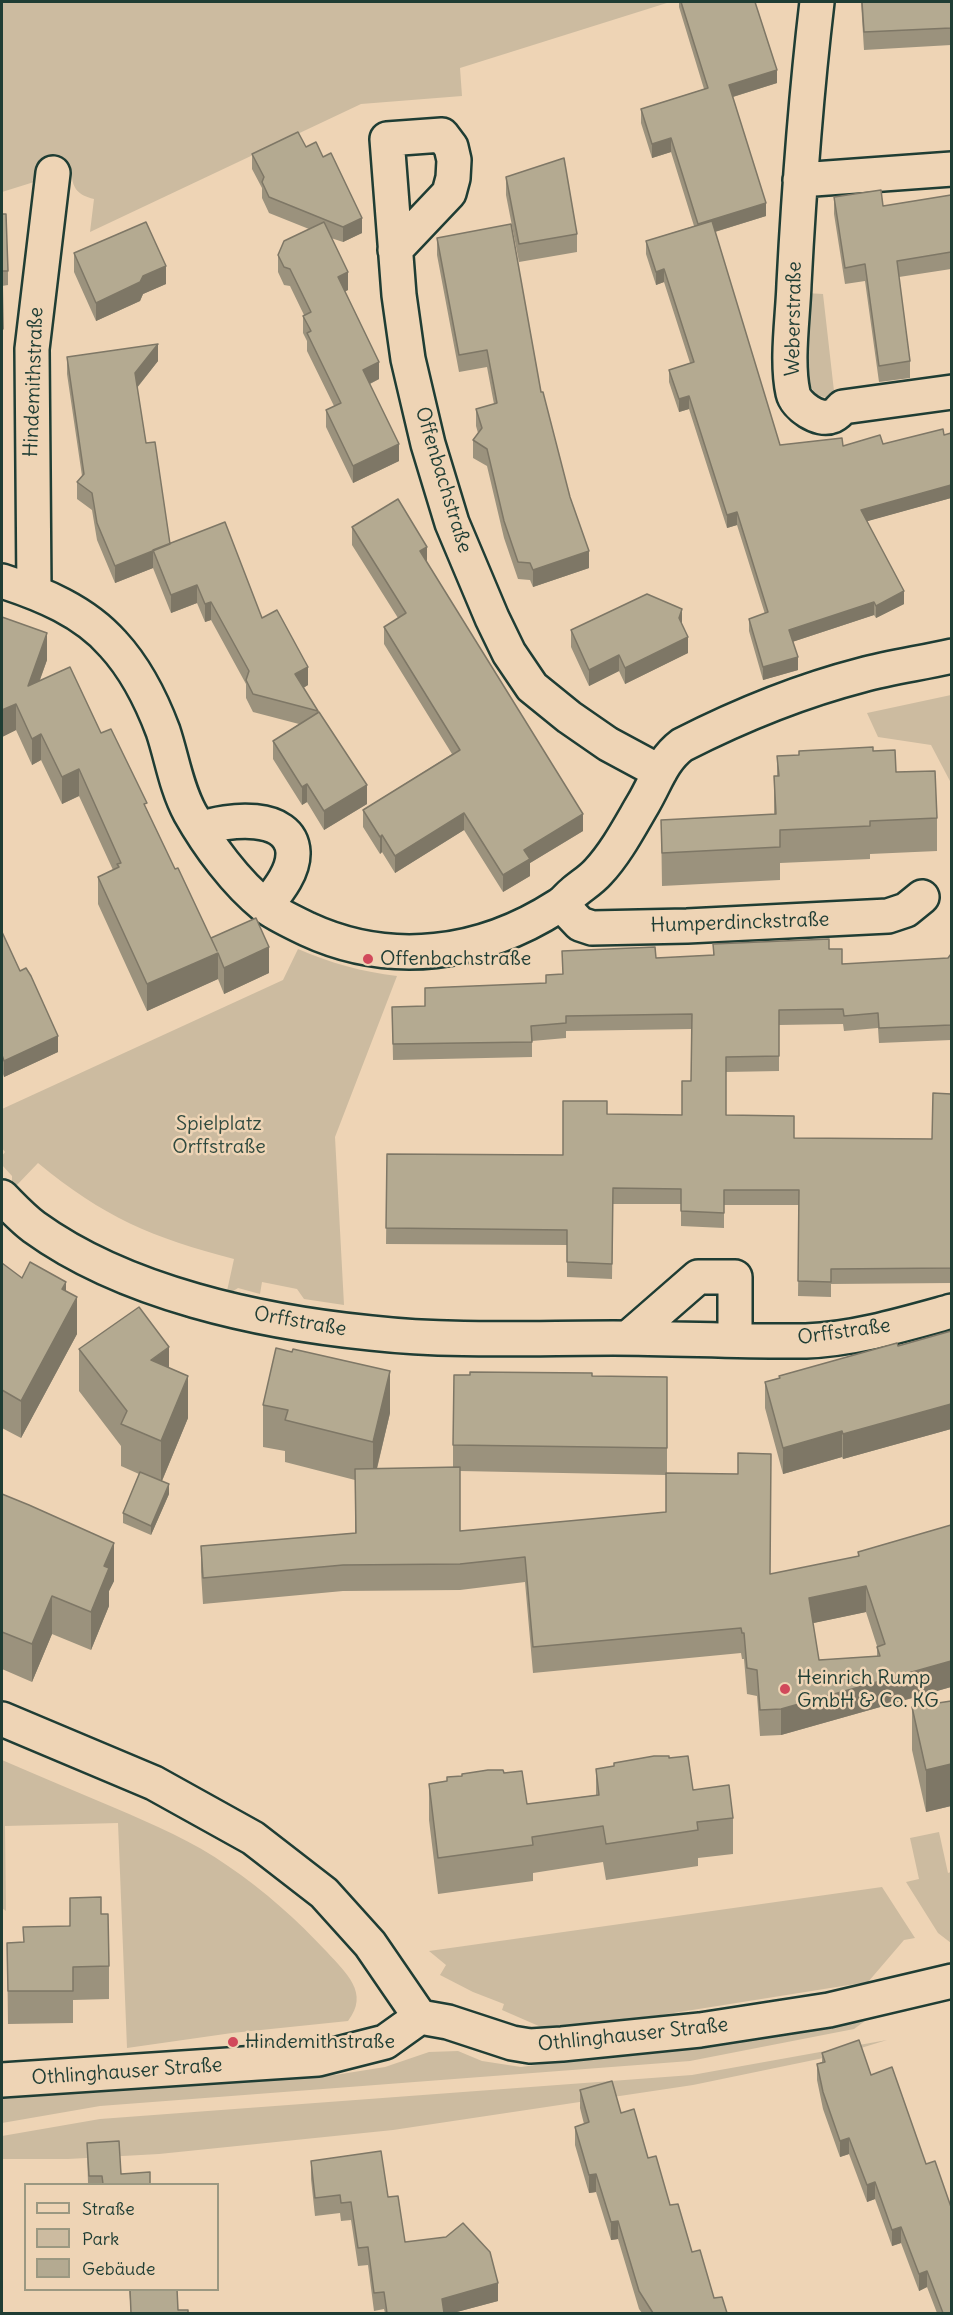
<!DOCTYPE html>
<meta charset="utf-8">
<style>
body{margin:0}
#map{position:relative;width:953px;height:2315px;overflow:hidden;background:#eed4b5;font-family:Delius,sans-serif}
canvas{display:block}
.frame{position:absolute;inset:0;border:3px solid #1f3d34;pointer-events:none}
.legend{position:absolute;left:24px;top:2183px;width:195px;height:108px;box-sizing:border-box;background:#eed4b5;border:2px solid #9b9881;margin:0;padding:8px 10px;list-style:none;font-size:18px;color:#1f3d34}
.legend li{display:flex;align-items:center;gap:12px;height:30px}
.legend b{width:30px;border:2px solid #9b9881}
</style>
<div id="map">
<canvas width="953" height="2315"></canvas>
<div class="frame"></div>
<ul class="legend">
<li><b style="height:8px;background:#eed4b5"></b>Straße</li>
<li><b style="height:16px;background:#ccbba0"></b>Park</li>
<li><b style="height:16px;background:#b4aa91"></b>Gebäude</li>
</ul>
</div>
<script>
const context = document.querySelector('canvas').getContext('2d');
context.lineJoin = 'round';
function fillPath(path, color) { context.fillStyle = color; context.fill(path, 'evenodd'); }
function trace(path, color, width, dash) { context.strokeStyle = color; context.lineWidth = width; context.lineCap = dash ? 'butt' : 'round'; context.setLineDash(dash || []); context.stroke(path); }
function write(font, color, halo, rows, align = 'center') {
  context.font = font + ' Delius,sans-serif'; context.lineWidth = 5; context.setLineDash([]); context.textBaseline = 'middle'; context.strokeStyle = halo; context.fillStyle = color; for (const [text, x, y, turn = 0] of rows) {
    context.save(); context.translate(x, y); context.rotate((+turn || 0) * Math.PI / 180); context.textAlign = isNaN(turn) ? turn : align; if (halo) context.strokeText(text, 0, 0); context.fillText(text, 0, 0); context.restore();
  }
}
fillPath(new Path2D(`
 M 2,2 L 670,2 L 460,68 L 462,96 L 361,104 L 90,232 L 94,199 C 77,195 71,187 72,170 L 36,165 L 34,182 L 2,192 Z
 M 806,293 L 823,294 L 835,400 L 817,395 L 802,376 Z
 M 951,695 L 952,695 L 951,783 L 931,745 L 878,737 L 867,713 Z
 M 298,949 C 330,963 363,972 397,976 L 335,1137 L 344,1305 L 304,1299 L 297,1289 L 262,1282 L 260,1294 L 238,1288 L 230,1293 L 227,1291 L 234,1259 C 153,1238 103,1217 38,1163 L 15,1187 L 12,1183 L 12,1176 L 2,1165 L 2,1156 L 5,1152 L 2,1148 L 2,1109 L 283,980 Z
 M 2,1760 C 39,1776 77,1792 115,1808 C 154,1825 193,1841 228,1866 C 265,1891 297,1920 327,1952 C 346,1973 370,1993 348,2021 L 232,2033 L 127,2048 L 118,1823 L 5,1826 L 6,1911 L 2,1908 Z
 M 939,1832 L 948,1873 L 951,1872 L 951,1943 L 938,1933 L 906,1882 L 919,1879 L 910,1838 Z
 M 882,1887 L 915,1938 L 904,1940 L 868,1982 L 661,2015 L 561,2026 L 541,2027 L 502,2010 L 504,2004 L 473,1992 L 440,1975 L 446,1965 L 429,1951 Z
 M 869,2018 L 854,2029 L 690,2061 L 100,2106 L 2,2123 L 2,2096 L 335,2075 L 385,2067 L 429,2052 L 458,2051 L 482,2061 L 521,2067 Z
 M 887,2040 L 838,2055 L 693,2085 L 393,2130 L 159,2154 L 68,2159 L 2,2159 L 2,2136 L 100,2119 L 692,2075 Z`), '#ccbba0');
const minor = new Path2D(`
 M 817,2 C 806,95 799,189 794,284 C 793,317 786,361 793,393 C 796,406 819,422 832,416 C 836,415 840,410 843,407 L 952,392
 M 800,180 L 952,169
 M 395,250 L 449,193 L 453,178 L 454,160 L 451,147 L 442,135 L 387,139 L 399,295 L 408,359 L 428,444 L 452,523 L 492,618 L 509,653 L 532,687 L 569,717 L 608,744 L 660,772
 M 2,581 C 42,594 84,611 113,644 C 136,669 151,699 163,731 C 172,758 176,787 190,813 C 208,845 236,883 265,906 C 277,915 293,922 307,929 C 391,968 482,955 558,906 C 564,903 568,897 573,893 C 581,886 591,880 598,872 C 616,853 630,826 643,804 C 656,782 662,760 682,745 C 739,716 800,691 862,675 C 891,667 922,663 952,656
 M 34,591 L 32,349 L 53,173
 M 201,829 C 226,819 291,812 293,852 C 294,872 277,892 266,906
 M 561,904 L 580,924 L 592,928 L 687,926 L 888,916 L 906,910 L 922,897
 M 2,1197 C 12,1207 22,1218 34,1227 C 125,1293 260,1322 371,1333 C 451,1342 533,1338 613,1338 C 677,1338 742,1342 806,1341 C 855,1339 905,1324 952,1311
 M 628,1338 L 698,1277 L 735,1277 L 735,1339
 M 2,1719 L 154,1783 L 253,1838 L 324,1893 L 370,1944 L 420,2017
 M 2,2080 L 318,2059 L 385,2042 L 420,2017 L 448,2022 L 512,2043 L 530,2046 L 562,2044 L 700,2030 L 829,2010 L 952,1981`);
trace(minor, '#1f3d34', 38);
trace(minor, '#eed4b5', 33);
fillPath(new Path2D(`
 M 679,2 L 755,2 L 777,83 L 733,97 L 766,216 L 715,232 L 780,445 L 843,446 L 883,444 L 951,498 L 867,521 L 904,604 L 876,618 L 874,615 L 792,642 L 798,670 L 763,680 L 749,631 L 749,619 L 765,614 L 737,525 L 727,528 L 689,409 L 679,412 L 669,382 L 669,370 L 690,363 L 664,282 L 656,285 L 646,254 L 646,241 L 694,226 L 671,152 L 652,158 L 641,123 L 641,109 L 704,89 L 679,7 Z
 M 861,2 L 951,2 L 951,45 L 864,50 Z
 M 306,147 L 362,233 L 343,242 L 331,238 L 348,290 L 345,291 L 379,379 L 370,384 L 399,461 L 353,483 L 326,427 L 326,410 L 334,406 L 307,351 L 307,341 L 303,333 L 303,316 L 304,315 L 290,286 L 284,285 L 278,272 L 278,255 L 309,229 L 269,213 L 262,198 L 262,188 L 252,169 L 252,154 Z
 M 506,177 L 577,234 L 577,252 L 519,262 L 506,195 Z
 M 951,195 L 951,269 L 899,277 L 910,361 L 910,378 L 879,382 L 865,281 L 845,284 L 834,214 L 834,197 L 883,206 Z
 M 2,214 L 8,271 L 8,285 L 2,286 L 3,344 L 2,344 Z
 M 437,238 L 541,392 L 589,568 L 533,587 L 530,580 L 518,579 L 504,538 L 487,466 L 473,458 L 473,440 L 478,433 L 476,426 L 476,409 L 494,404 L 487,367 L 459,372 L 437,255 Z
 M 74,253 L 166,284 L 143,294 L 140,301 L 96,321 L 74,272 Z
 M 67,357 L 158,361 L 137,388 L 146,443 L 170,544 L 262,618 L 308,685 L 303,688 L 318,711 L 318,713 L 367,804 L 324,830 L 307,802 L 302,805 L 273,759 L 273,741 L 299,724 L 253,712 L 246,698 L 246,684 L 211,620 L 205,622 L 197,603 L 171,613 L 153,568 L 115,583 L 97,540 L 92,510 L 77,499 L 77,482 L 82,476 L 67,374 Z
 M 352,527 L 427,563 L 583,831 L 530,863 L 530,876 L 503,892 L 464,830 L 395,873 L 382,852 L 380,854 L 363,827 L 363,810 L 452,754 L 384,644 L 384,627 L 398,618 L 352,545 Z
 M 2,617 L 47,660 L 40,680 L 101,733 L 147,810 L 175,869 L 211,939 L 269,973 L 224,994 L 218,979 L 147,1011 L 98,904 L 98,877 L 113,870 L 79,796 L 62,804 L 41,760 L 32,765 L 16,730 L 2,737 Z
 M 682,625 L 688,653 L 625,684 L 619,671 L 589,686 L 571,647 L 571,630 Z
 M 873,751 L 896,772 L 937,818 L 937,851 L 870,854 L 870,859 L 780,863 L 780,880 L 662,886 L 661,820 L 774,814 L 774,776 L 777,776 L 777,756 Z
 M 2,932 L 58,1052 L 4,1077 L 2,1071 Z
 M 713,944 L 829,949 L 842,964 L 948,958 L 951,954 L 951,1040 L 879,1043 L 878,1028 L 844,1031 L 843,1024 L 779,1025 L 779,1071 L 726,1072 L 726,1115 L 794,1138 L 932,1139 L 951,1094 L 951,1283 L 831,1284 L 831,1297 L 798,1296 L 799,1205 L 724,1205 L 724,1228 L 681,1226 L 681,1204 L 613,1204 L 612,1279 L 567,1277 L 567,1245 L 386,1244 L 387,1154 L 563,1155 L 607,1114 L 682,1115 L 691,1081 L 692,1029 L 566,1031 L 566,1038 L 532,1041 L 532,1057 L 393,1060 L 392,1007 L 425,1006 L 425,988 L 546,983 L 563,974 L 562,951 L 656,958 L 713,955 Z
 M 2,1263 L 22,1278 L 66,1291 L 77,1334 L 21,1438 L 2,1428 Z
 M 951,1331 L 951,1429 L 843,1459 L 842,1457 L 783,1474 L 765,1408 L 765,1382 L 779,1378 L 779,1376 L 898,1346 Z
 M 79,1349 L 169,1368 L 188,1418 L 162,1481 L 169,1494 L 151,1535 L 123,1523 L 123,1513 L 139,1474 L 121,1466 L 121,1446 L 79,1391 Z
 M 592,1376 L 667,1377 L 667,1473 L 770,1574 L 858,1557 L 858,1552 L 951,1525 L 951,1687 L 781,1735 L 760,1736 L 757,1696 L 747,1694 L 744,1659 L 742,1659 L 741,1653 L 533,1673 L 525,1582 L 460,1590 L 343,1591 L 203,1604 L 201,1572 L 201,1546 L 355,1533 L 355,1480 L 285,1462 L 285,1451 L 263,1447 L 263,1405 L 390,1413 L 377,1469 L 453,1467 L 453,1445 ZM 460,1471 L 666,1475 L 666,1512 L 460,1531 ZM 866,1612 L 877,1646 L 877,1656 L 819,1660 L 813,1623 Z
 M 2,1494 L 114,1581 L 109,1591 L 109,1606 L 91,1650 L 52,1634 L 32,1682 L 2,1669 Z
 M 951,1701 L 951,1806 L 926,1812 L 912,1750 L 912,1707 Z
 M 669,1758 L 693,1790 L 733,1818 L 733,1854 L 698,1858 L 698,1866 L 606,1880 L 603,1862 L 533,1873 L 533,1881 L 438,1894 L 429,1820 L 429,1784 L 504,1773 L 527,1804 L 596,1795 L 596,1769 Z
 M 101,1914 L 109,1966 L 109,1999 L 73,2000 L 73,2023 L 8,2024 L 7,1943 L 23,1942 Z
 M 822,2053 L 951,2313 L 937,2313 L 927,2287 L 919,2291 L 901,2243 L 892,2246 L 875,2199 L 867,2202 L 849,2154 L 840,2157 L 823,2109 L 817,2080 L 817,2064 L 822,2062 Z
 M 580,2090 L 621,2113 L 648,2158 L 714,2298 L 727,2313 L 642,2313 L 639,2309 L 618,2239 L 611,2240 L 596,2192 L 589,2193 L 575,2145 L 575,2127 L 584,2124 L 580,2108 Z
 M 87,2143 L 121,2174 L 150,2184 L 88,2184 Z
 M 311,2161 L 388,2197 L 405,2242 L 498,2301 L 453,2313 L 385,2313 L 384,2309 L 374,2311 L 368,2265 L 358,2266 L 351,2220 L 341,2221 L 340,2213 L 315,2216 L 311,2179 Z
 M 129,2289 L 177,2289 L 178,2310 L 188,2313 L 131,2313 Z`), '#9b927d');
fillPath(new Path2D(`
 M 777,70 L 777,83 L 729,98 L 729,85 Z
 M 671,138 L 671,152 L 652,158 L 652,144 Z
 M 766,203 L 766,216 L 698,237 L 698,224 Z
 M 362,218 L 362,233 L 343,242 L 343,227 Z
 M 166,266 L 166,284 L 143,294 L 140,301 L 96,321 L 96,303 L 143,276 Z
 M 664,269 L 664,282 L 656,285 L 656,272 Z
 M 348,272 L 348,290 L 338,295 L 338,277 Z
 M 158,344 L 158,361 L 135,390 L 135,373 Z
 M 379,362 L 379,379 L 363,387 L 363,370 Z
 M 689,396 L 689,409 L 679,412 L 679,399 Z
 M 399,444 L 399,461 L 353,483 L 353,466 Z
 M 951,485 L 951,498 L 861,523 L 861,510 Z
 M 737,512 L 737,525 L 727,528 L 727,515 Z
 M 427,547 L 427,564 L 420,551 Z
 M 153,551 L 153,568 L 115,583 L 115,566 Z
 M 589,551 L 589,568 L 533,587 L 533,570 Z
 M 197,585 L 197,603 L 171,613 L 171,595 Z
 M 904,591 L 904,604 L 876,618 L 876,606 Z
 M 211,602 L 211,620 L 205,622 L 205,604 Z
 M 874,602 L 874,615 L 789,643 L 789,630 Z
 M 682,609 L 682,625 L 679,618 Z
 M 47,633 L 47,660 L 28,712 L 28,686 Z
 M 688,637 L 688,653 L 625,684 L 625,668 Z
 M 619,655 L 619,671 L 589,686 L 589,670 Z
 M 798,657 L 798,670 L 763,680 L 763,667 Z
 M 308,667 L 308,685 L 295,693 L 295,674 Z
 M 16,704 L 16,730 L 2,737 L 2,710 Z
 M 41,734 L 41,760 L 32,765 L 32,739 Z
 M 79,769 L 79,796 L 62,804 L 62,777 Z
 M 307,784 L 307,802 L 302,805 L 302,787 Z
 M 367,785 L 367,804 L 324,830 L 324,811 Z
 M 464,813 L 464,830 L 395,873 L 395,856 Z
 M 583,814 L 583,831 L 530,863 L 530,876 L 503,892 L 503,875 L 524,850 Z
 M 382,835 L 382,852 L 380,854 L 380,837 Z
 M 269,947 L 269,973 L 224,994 L 224,968 Z
 M 218,953 L 218,979 L 147,1011 L 147,984 Z
 M 58,1036 L 58,1052 L 4,1077 L 4,1061 Z
 M 66,1282 L 66,1318 L 77,1297 L 77,1334 L 21,1438 L 21,1401 L 62,1289 Z
 M 169,1347 L 169,1389 L 151,1360 Z
 M 390,1371 L 390,1413 L 373,1484 L 373,1442 Z
 M 188,1376 L 188,1418 L 161,1483 L 161,1441 Z
 M 951,1404 L 951,1429 L 843,1459 L 843,1434 Z
 M 842,1431 L 842,1457 L 783,1474 L 783,1448 Z
 M 169,1484 L 169,1494 L 151,1535 L 151,1526 Z
 M 114,1543 L 114,1581 L 109,1591 L 109,1606 L 91,1650 L 91,1612 L 104,1566 Z
 M 866,1586 L 866,1612 L 809,1624 L 809,1598 Z
 M 52,1596 L 52,1634 L 32,1682 L 32,1644 Z
 M 951,1661 L 951,1687 L 781,1735 L 781,1709 Z
 M 951,1764 L 951,1806 L 926,1812 L 926,1770 Z
 M 849,2138 L 849,2154 L 840,2157 L 840,2141 Z
 M 596,2174 L 596,2192 L 589,2193 L 589,2175 Z
 M 875,2182 L 875,2199 L 867,2202 L 867,2185 Z
 M 618,2221 L 618,2239 L 611,2240 L 611,2222 Z
 M 901,2227 L 901,2243 L 892,2246 L 892,2230 Z
 M 927,2271 L 927,2287 L 919,2291 L 919,2274 Z
 M 498,2283 L 498,2301 L 453,2313 L 442,2313 L 442,2299 Z`), '#7e7766');
const building = new Path2D(`
 M 681,2 L 755,2 L 777,70 L 729,85 L 766,203 L 698,224 L 671,138 L 652,144 L 641,109 L 708,88 Z
 M 862,2 L 951,2 L 951,28 L 864,32 Z
 M 298,132 L 306,147 L 316,142 L 323,157 L 331,153 L 362,218 L 343,227 L 269,197 L 262,182 L 264,177 L 252,154 Z
 M 564,158 L 577,234 L 519,244 L 506,177 Z
 M 881,190 L 883,206 L 951,195 L 951,252 L 897,261 L 910,361 L 879,366 L 865,264 L 845,268 L 834,197 Z
 M 2,214 L 6,214 L 8,271 L 2,271 L 3,329 L 2,329 Z
 M 712,221 L 780,445 L 842,438 L 843,446 L 880,435 L 883,444 L 943,429 L 944,435 L 951,433 L 951,485 L 861,510 L 904,591 L 876,606 L 874,602 L 789,630 L 798,657 L 763,667 L 749,619 L 768,612 L 737,512 L 727,515 L 689,396 L 679,399 L 669,370 L 694,362 L 664,269 L 656,272 L 646,241 Z
 M 146,222 L 166,266 L 143,276 L 140,282 L 96,303 L 74,253 Z
 M 324,222 L 348,272 L 338,277 L 379,362 L 363,370 L 399,444 L 353,466 L 326,410 L 341,403 L 307,333 L 311,331 L 303,316 L 311,312 L 290,269 L 284,267 L 278,255 L 284,241 Z
 M 511,224 L 541,392 L 543,392 L 570,497 L 589,551 L 533,570 L 530,563 L 518,562 L 504,521 L 487,449 L 473,440 L 482,428 L 476,409 L 497,403 L 487,350 L 459,355 L 437,238 Z
 M 158,344 L 135,373 L 146,443 L 155,442 L 170,544 L 115,566 L 97,523 L 92,493 L 77,482 L 84,474 L 67,357 Z
 M 398,499 L 427,547 L 420,551 L 583,814 L 524,850 L 530,859 L 503,875 L 464,813 L 395,856 L 382,835 L 380,837 L 363,810 L 460,750 L 384,627 L 406,613 L 352,527 Z
 M 225,522 L 262,618 L 277,610 L 308,667 L 295,674 L 318,711 L 253,694 L 246,680 L 249,671 L 211,602 L 205,604 L 197,585 L 171,595 L 153,550 Z
 M 647,594 L 682,609 L 679,618 L 688,637 L 625,668 L 619,655 L 589,670 L 571,630 Z
 M 2,617 L 47,633 L 28,686 L 70,667 L 101,733 L 111,729 L 147,803 L 144,804 L 175,869 L 178,868 L 217,951 L 211,938 L 256,918 L 269,947 L 224,968 L 218,953 L 147,984 L 98,877 L 119,867 L 117,864 L 121,863 L 79,769 L 62,777 L 41,734 L 32,739 L 16,704 L 2,710 Z
 M 319,712 L 367,785 L 324,811 L 307,784 L 302,787 L 273,741 Z
 M 873,747 L 873,751 L 895,750 L 896,772 L 935,771 L 937,818 L 870,821 L 870,826 L 780,830 L 780,847 L 662,853 L 661,820 L 776,814 L 774,776 L 779,776 L 777,756 L 799,755 L 799,751 Z
 M 2,932 L 20,971 L 26,968 L 31,976 L 58,1036 L 4,1061 L 2,1055 Z
 M 829,939 L 829,949 L 842,949 L 842,964 L 948,958 L 951,954 L 951,1025 L 879,1028 L 878,1013 L 844,1016 L 843,1009 L 779,1010 L 779,1056 L 726,1057 L 726,1115 L 794,1116 L 794,1138 L 932,1139 L 933,1093 L 951,1094 L 951,1268 L 831,1269 L 831,1282 L 798,1281 L 799,1190 L 724,1190 L 724,1213 L 681,1211 L 681,1189 L 613,1188 L 612,1264 L 567,1262 L 567,1230 L 386,1228 L 387,1154 L 563,1155 L 563,1101 L 607,1101 L 607,1114 L 682,1115 L 682,1081 L 691,1081 L 692,1014 L 566,1016 L 566,1023 L 531,1026 L 532,1042 L 393,1044 L 392,1007 L 425,1006 L 425,988 L 546,983 L 546,975 L 563,974 L 562,951 L 655,947 L 656,958 L 714,955 L 713,944 Z
 M 30,1262 L 66,1282 L 62,1289 L 77,1297 L 21,1401 L 2,1390 L 2,1263 L 22,1278 Z
 M 139,1307 L 169,1347 L 151,1360 L 188,1376 L 161,1441 L 121,1424 L 127,1411 L 79,1349 Z
 M 951,1331 L 951,1404 L 843,1434 L 842,1431 L 783,1448 L 765,1382 L 780,1378 L 779,1376 L 897,1343 L 898,1346 Z
 M 276,1348 L 292,1352 L 293,1349 L 390,1371 L 373,1442 L 285,1420 L 288,1410 L 263,1405 Z
 M 470,1372 L 592,1373 L 592,1376 L 667,1377 L 667,1448 L 453,1445 L 454,1375 L 470,1375 Z
 M 738,1453 L 771,1454 L 770,1574 L 859,1556 L 858,1552 L 951,1525 L 951,1661 L 781,1709 L 760,1710 L 757,1670 L 747,1668 L 744,1633 L 742,1633 L 741,1628 L 533,1647 L 525,1557 L 460,1564 L 343,1565 L 203,1578 L 201,1546 L 356,1533 L 355,1469 L 460,1467 L 460,1531 L 666,1512 L 666,1473 L 738,1474 ZM 866,1586 L 885,1644 L 877,1647 L 880,1656 L 819,1660 L 809,1598 Z
 M 140,1472 L 169,1484 L 151,1526 L 123,1513 Z
 M 2,1494 L 29,1505 L 114,1543 L 104,1566 L 109,1568 L 91,1612 L 52,1596 L 32,1644 L 2,1632 Z
 M 951,1701 L 951,1764 L 926,1770 L 912,1707 Z
 M 654,1756 L 669,1756 L 669,1758 L 688,1756 L 693,1790 L 729,1785 L 733,1818 L 697,1822 L 698,1830 L 606,1844 L 603,1826 L 532,1837 L 533,1845 L 438,1858 L 429,1784 L 447,1781 L 447,1777 L 462,1776 L 462,1774 L 488,1770 L 503,1770 L 504,1773 L 522,1771 L 527,1804 L 599,1795 L 596,1769 L 614,1766 L 614,1763 Z
 M 101,1897 L 101,1914 L 108,1914 L 109,1966 L 73,1967 L 73,1991 L 8,1991 L 7,1943 L 24,1942 L 23,1927 L 70,1926 L 70,1898 Z
 M 859,2040 L 871,2075 L 892,2067 L 926,2164 L 935,2161 L 951,2207 L 951,2313 L 943,2313 L 927,2271 L 919,2274 L 901,2227 L 892,2230 L 875,2182 L 867,2185 L 849,2138 L 840,2141 L 823,2092 L 817,2064 L 825,2062 L 822,2053 Z
 M 612,2081 L 621,2113 L 634,2109 L 648,2158 L 656,2156 L 670,2205 L 678,2204 L 692,2252 L 700,2250 L 714,2298 L 722,2297 L 727,2313 L 653,2313 L 639,2291 L 618,2221 L 611,2222 L 596,2174 L 589,2175 L 575,2127 L 589,2122 L 580,2090 Z
 M 119,2141 L 121,2174 L 150,2172 L 150,2184 L 103,2184 L 102,2176 L 89,2176 L 87,2143 Z
 M 381,2151 L 388,2197 L 398,2196 L 405,2242 L 446,2237 L 463,2223 L 490,2252 L 498,2283 L 442,2299 L 444,2313 L 387,2313 L 384,2292 L 374,2293 L 368,2247 L 358,2248 L 351,2202 L 341,2203 L 340,2195 L 315,2198 L 311,2161 Z
 M 130,2289 L 177,2289 L 178,2310 L 188,2310 L 188,2313 L 131,2313 Z`);
fillPath(building, '#b4aa91');
trace(building, '#7e7766', 1.5);
for (const [x, y, r, color] of [
 [368,959,6,"#d1495b"],
 [785,1689,6,"#d1495b"],
 [233,2042,6,"#d1495b"]
]) { const dot = new Path2D(); dot.arc(x, y, r, 0, 2 * Math.PI); context.fillStyle = color; context.fill(dot); trace(dot, '#eed4b5', 2); }
write('20px', '#1f3d34', '#eed4b5', [
 ["Weberstraße",794,319,-89],
 ["Hindemithstraße",34,382,-88],
 ["Offenbachstraße",443,480,73],
 ["Humperdinckstraße",740,923,-2],
 ["Orffstraße",300,1322,10],
 ["Orffstraße",844,1332,-8],
 ["Othlinghauser Straße",633,2035,-6],
 ["Othlinghauser Straße",127,2072,-4]
]);
write('20px', '#1f3d34', '#eed4b5', [
 ["Offenbachstraße",380,959],
 ["Heinrich Rump",797,1678],
 ["GmbH & Co. KG",797,1701],
 ["Hindemithstraße",245,2042]
], 'left');
write('20px', '#304a3f', '#eed4b5', [
 ["Spielplatz",219,1124],
 ["Orffstraße",219,1147]
]);
</script>
